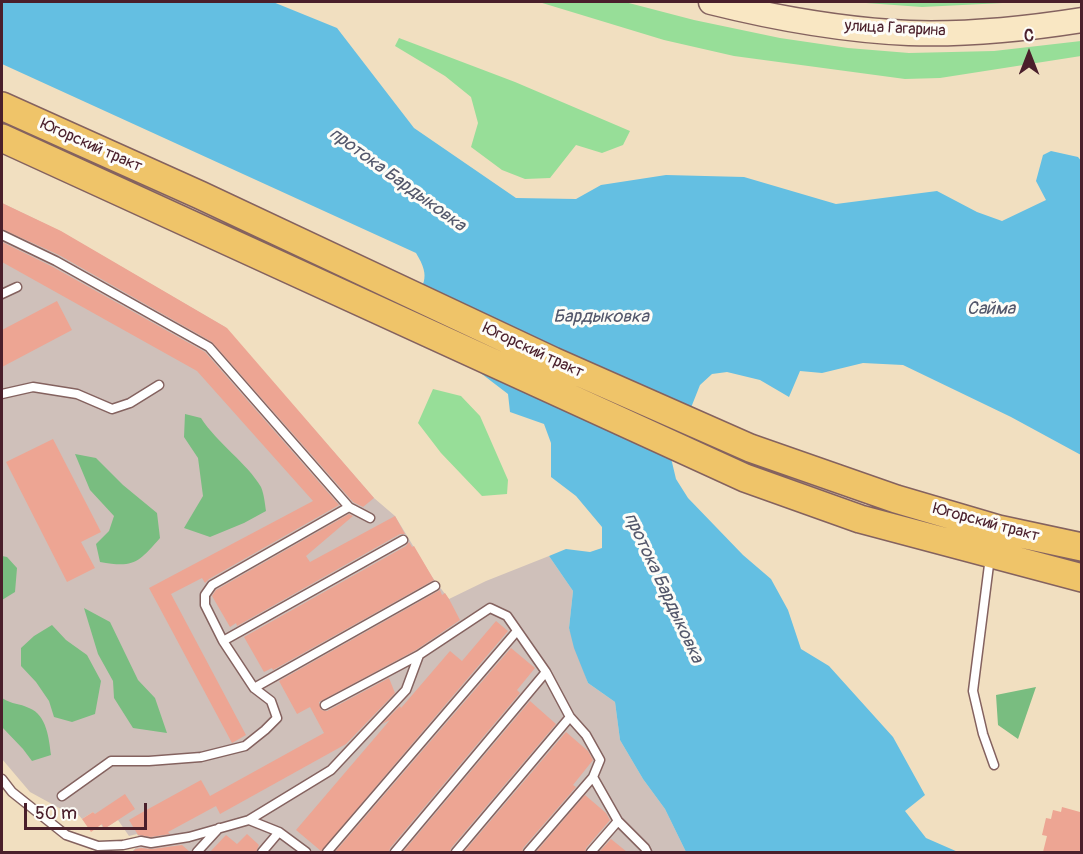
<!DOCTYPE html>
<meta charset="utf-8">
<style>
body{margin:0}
#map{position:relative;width:1083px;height:854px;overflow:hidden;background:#f1dfc0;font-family:Pangolin,sans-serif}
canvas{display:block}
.frame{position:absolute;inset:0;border:3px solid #4a1f2b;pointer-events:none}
.north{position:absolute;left:999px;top:24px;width:60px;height:60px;-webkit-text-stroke:4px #fdfcf7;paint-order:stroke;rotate:0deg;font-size:16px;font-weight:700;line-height:24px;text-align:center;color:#4a1f2b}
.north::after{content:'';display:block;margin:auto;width:21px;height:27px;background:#4a1f2b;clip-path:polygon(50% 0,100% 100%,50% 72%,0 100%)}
.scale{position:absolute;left:24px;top:803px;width:123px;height:27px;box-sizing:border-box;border:3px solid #4a1f2b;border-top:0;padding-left:8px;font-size:18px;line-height:21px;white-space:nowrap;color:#4a1f2b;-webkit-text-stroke:4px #fdfcf7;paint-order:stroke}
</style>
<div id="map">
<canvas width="1083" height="854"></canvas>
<div class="frame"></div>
<div class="north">С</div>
<div class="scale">50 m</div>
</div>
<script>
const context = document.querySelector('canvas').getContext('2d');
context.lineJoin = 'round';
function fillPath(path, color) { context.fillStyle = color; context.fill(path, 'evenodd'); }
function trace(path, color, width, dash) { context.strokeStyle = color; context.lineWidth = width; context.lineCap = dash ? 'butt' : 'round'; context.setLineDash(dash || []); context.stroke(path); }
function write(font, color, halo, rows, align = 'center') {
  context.font = font + ' Pangolin,sans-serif'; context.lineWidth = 6; context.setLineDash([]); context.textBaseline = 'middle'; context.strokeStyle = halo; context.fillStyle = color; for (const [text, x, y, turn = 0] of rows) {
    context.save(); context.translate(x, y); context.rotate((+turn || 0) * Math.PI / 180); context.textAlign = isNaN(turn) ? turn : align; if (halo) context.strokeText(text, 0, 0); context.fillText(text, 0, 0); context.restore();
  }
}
fillPath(new Path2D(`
 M 2,203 L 60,231 L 225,327 L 374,498 L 395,516 L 432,577 L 449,599 L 486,581 L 549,556 L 573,591 L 569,628 L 588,683 L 615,702 L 620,740 L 643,779 L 665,809 L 686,852 L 132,852 L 141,841 L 137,834 L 129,836 L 118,820 L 104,829 L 93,812 L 82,819 L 77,813 L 68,819 L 61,809 L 30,792 L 2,759 Z`), '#cfc0ba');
fillPath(new Path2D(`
 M 539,2 L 625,2 L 694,20 L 780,38 L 848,48 L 909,53 L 994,51 L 1081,41 L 1081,56 L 940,78 L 905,79 L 734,56 L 664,40 Z
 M 852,2 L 1023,2 L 922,7 Z
 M 399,38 L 515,82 L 630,131 L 623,145 L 602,153 L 576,145 L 550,178 L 525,179 L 502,170 L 471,147 L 478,123 L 471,97 L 445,76 L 395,46 Z
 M 433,389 L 461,396 L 480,416 L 508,480 L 507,494 L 482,496 L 441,453 L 418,423 Z`), '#97de98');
fillPath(new Path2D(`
 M 185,414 L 201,418 C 217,443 247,463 261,487 C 264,494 265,504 266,511 L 244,523 L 210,537 L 184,528 L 203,496 L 198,458 L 184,437 Z
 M 75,454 L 96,458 L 123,485 L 157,513 L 160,538 C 138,563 134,568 100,562 L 96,544 L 109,531 L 114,516 L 90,490 Z
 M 2,556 L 7,557 L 17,568 L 15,592 L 2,600 Z
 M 84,608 L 110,622 L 138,680 L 155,698 L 167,733 L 133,728 L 114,698 L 113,681 L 98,654 Z
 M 52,625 L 66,640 L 87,655 L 101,681 L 95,714 L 72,722 L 54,717 L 49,701 L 36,682 L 21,666 L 21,648 L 34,636 Z
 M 1036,687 L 1018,739 L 998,725 L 996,695 Z
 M 2,698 C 13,705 19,703 29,708 C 47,715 49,739 51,755 L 32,761 L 23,749 L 2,727 Z`), '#79bd80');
fillPath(new Path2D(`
 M 2,2 L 273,2 L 337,28 L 414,128 L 516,198 L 576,199 L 601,185 L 666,175 L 744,177 L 836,204 L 937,191 L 977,212 L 1002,221 L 1046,200 L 1036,181 L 1043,155 L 1051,151 L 1078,157 L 1082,162 L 1081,455 L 1011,417 L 903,365 L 863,363 L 822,373 L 800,371 L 789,397 L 760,380 L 727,372 L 712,374 L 700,385 L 671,458 L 676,479 L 688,498 L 743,555 L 771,579 L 788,610 L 801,649 L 829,666 L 893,737 L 925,795 L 905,811 L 926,838 L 958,852 L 686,852 L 665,809 L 643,779 L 620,740 L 615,702 L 588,683 L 574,648 L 569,628 L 573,591 L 549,556 L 566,549 L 590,552 L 602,548 L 602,527 L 576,496 L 551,477 L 551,443 L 544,424 L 510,412 L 508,394 L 457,355 L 410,309 C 423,284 432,279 416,253 L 2,64 Z`), '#64bfe2');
fillPath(new Path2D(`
 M 2,203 L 61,231 L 227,328 L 374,498 L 363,507 L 353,502 L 212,342 L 59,255 L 2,229 Z
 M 2,242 L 53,267 L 205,352 L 339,505 L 209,579 L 205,583 L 202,578 L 171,594 L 246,735 L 232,743 L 149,588 L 313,501 L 197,371 L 2,262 Z
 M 57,301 L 72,330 L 2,367 L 2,330 Z
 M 53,439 L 101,532 L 81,542 L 95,568 L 67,582 L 6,462 Z
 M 349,514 L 353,516 L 306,556 L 310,562 L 395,516 L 405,534 L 400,534 L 237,626 L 236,623 L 230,627 L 212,596 L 216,590 Z
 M 409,542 L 412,547 L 414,546 L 434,580 L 273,670 L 272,668 L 264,672 L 244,637 L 406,546 Z
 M 440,590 L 442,595 L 445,593 L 449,599 L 460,620 L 416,650 L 319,702 L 321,710 L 327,711 L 389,678 L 395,693 L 346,744 L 220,814 L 216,806 L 168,832 L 170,834 L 151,837 L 138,835 L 129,820 L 141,813 L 201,780 L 210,796 L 324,733 L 310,707 L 297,714 L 279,681 Z
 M 496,621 L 508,631 L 321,851 L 296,830 L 390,720 L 382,724 L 400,706 L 401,708 L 450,651 L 462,661 Z
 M 511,648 L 535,668 L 517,690 L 520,693 L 390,848 L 389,852 L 335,852 Z
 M 530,701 L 556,724 L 451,848 L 450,852 L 403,852 Z
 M 566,732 L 588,751 L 593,760 L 573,785 L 576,787 L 523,848 L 522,852 L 464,852 Z
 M 125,794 L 135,809 L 104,829 L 102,824 L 91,832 L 82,819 L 93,812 L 95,814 Z
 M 585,795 L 606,813 L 610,820 L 586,848 L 585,852 L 536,852 Z
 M 1062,807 L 1080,812 L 1082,852 L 1043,852 L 1047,836 L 1042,835 L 1046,818 L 1051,819 L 1053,810 L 1061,812 Z
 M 247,834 L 259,845 L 256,852 L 210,852 L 226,835 L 237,844 Z
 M 611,839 L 627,852 L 599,852 Z
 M 182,845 L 190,852 L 132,852 L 136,849 L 141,848 L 152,849 Z`), '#eda593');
const lane = new Path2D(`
 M 2,235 L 56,261 L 209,347 L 349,507 L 370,518
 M 2,294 L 17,287
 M 2,394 L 33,387 L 77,394 L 112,409 L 130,403 L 159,385
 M 990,557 L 973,691 L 983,734 L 994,765
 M 223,641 L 403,540
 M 254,688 L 435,586
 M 325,705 L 419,655
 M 2,779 L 12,792 L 66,835 L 98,846 L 123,845 L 141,841 L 151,843 L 189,837 L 249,820 L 279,832 L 306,852
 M 62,796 L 111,761 L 149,761 L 201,757 L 245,746 L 265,730 L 277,718 L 271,701 L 254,688 L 223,641 L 205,605 L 205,595 L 212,585 L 349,507
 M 249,820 L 331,770 L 406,690 L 419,655 L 490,608 L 507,616 L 546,672 L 570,717 L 586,735 L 600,760 L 593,777 L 618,821 L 591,852
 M 618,821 L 645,848 L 647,852
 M 197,852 L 219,828
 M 262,852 L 279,832
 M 327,852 L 517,631
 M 395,852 L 546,672
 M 456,852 L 570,717
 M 528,852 L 593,777`);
const secondary = new Path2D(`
 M 711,2 C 775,18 842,30 909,33 C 966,35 1025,29 1082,20`);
const primary = new Path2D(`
 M 2,106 L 200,195 L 553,361 L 750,448 L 896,499 L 998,529 L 1082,547
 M 2,138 L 745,478 L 860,519 L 1082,578`);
trace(lane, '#84625f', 11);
trace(secondary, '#84625f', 27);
trace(primary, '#84625f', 30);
trace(lane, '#fff', 8);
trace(secondary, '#f9e7c3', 24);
trace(primary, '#efc469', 27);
write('16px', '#4a1f2b', '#fdfcf7', [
 ["улица Гагарина",895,29,3],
 ["Югорский тракт",91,146,24],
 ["Югорский тракт",533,351,25],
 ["Югорский тракт",986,523,15]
]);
write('italic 18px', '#53576b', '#fdfcf7', [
 ["протока Бардыковка",397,180,36],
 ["Сайма",991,309],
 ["Бардыковка",601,317],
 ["протока Бардыковка",663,588,65]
]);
</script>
